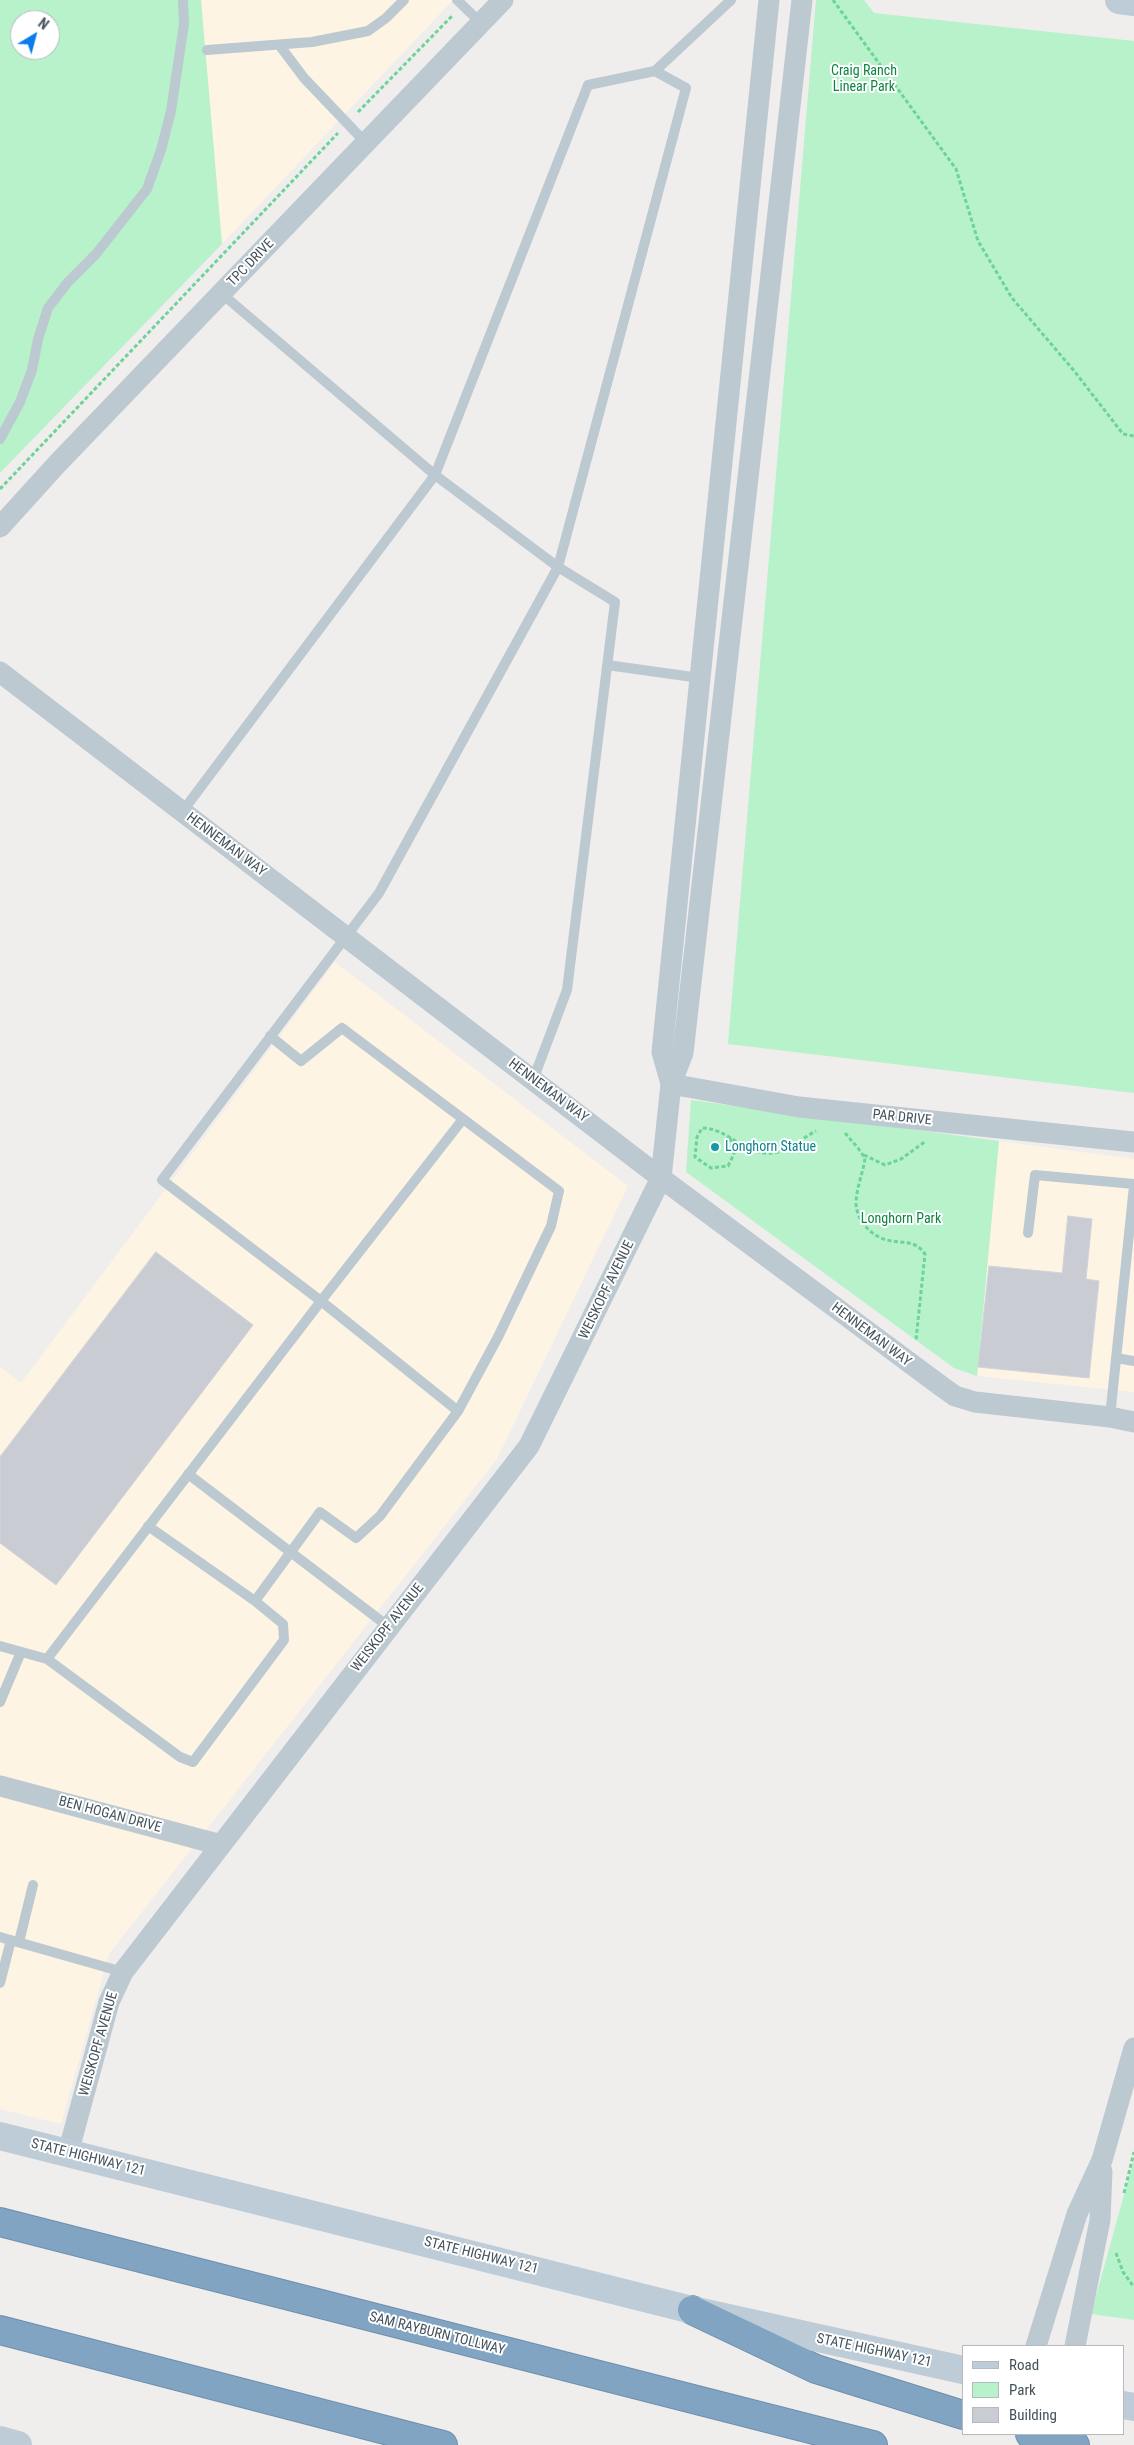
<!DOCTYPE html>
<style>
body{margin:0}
#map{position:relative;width:1134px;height:2445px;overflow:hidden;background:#f0eded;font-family:"Roboto Condensed",sans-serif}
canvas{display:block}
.legend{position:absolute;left:962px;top:2345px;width:162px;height:90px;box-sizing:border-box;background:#fff;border:1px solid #b4babe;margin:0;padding:6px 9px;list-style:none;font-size:15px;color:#44525c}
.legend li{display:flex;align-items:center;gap:10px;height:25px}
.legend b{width:25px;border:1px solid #b4babe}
.north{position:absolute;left:10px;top:10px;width:50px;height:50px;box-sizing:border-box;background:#fff;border:1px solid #b4babe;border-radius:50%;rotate:37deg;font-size:14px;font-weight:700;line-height:20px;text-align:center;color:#44525c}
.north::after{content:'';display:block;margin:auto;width:18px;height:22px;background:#0a7cee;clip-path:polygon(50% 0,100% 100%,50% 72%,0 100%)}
</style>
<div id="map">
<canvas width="1134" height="2445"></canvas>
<ul class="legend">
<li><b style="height:6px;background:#beccd8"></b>Road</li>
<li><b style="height:14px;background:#b7f2ca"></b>Park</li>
<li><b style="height:14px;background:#c9cdd3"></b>Building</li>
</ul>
<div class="north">N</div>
</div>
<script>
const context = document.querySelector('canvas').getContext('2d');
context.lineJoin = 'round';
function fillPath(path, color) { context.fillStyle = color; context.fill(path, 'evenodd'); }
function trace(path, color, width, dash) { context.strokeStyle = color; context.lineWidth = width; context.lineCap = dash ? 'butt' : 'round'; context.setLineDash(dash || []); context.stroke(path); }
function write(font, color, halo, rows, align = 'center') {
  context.font = font + ' "Roboto Condensed",sans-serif'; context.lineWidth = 4; context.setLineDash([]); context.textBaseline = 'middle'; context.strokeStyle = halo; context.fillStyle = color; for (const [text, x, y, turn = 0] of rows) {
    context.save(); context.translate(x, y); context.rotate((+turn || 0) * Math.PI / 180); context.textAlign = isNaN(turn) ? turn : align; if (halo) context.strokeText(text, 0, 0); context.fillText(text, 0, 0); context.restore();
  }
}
fillPath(new Path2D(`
 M 201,0 L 453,0 L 222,244 Z
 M 335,962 L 628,1186 L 497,1459 L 109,1954 L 61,2124 L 0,2109 L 0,1367 L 21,1383 Z
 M 999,1141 L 1134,1159 L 1134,1392 L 977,1376 Z`), '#fdf4e4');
fillPath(new Path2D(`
 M 0,0 L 201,0 L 222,244 L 0,473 ZM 20,20 L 50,20 L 50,50 L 20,50 Z
 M 816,0 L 864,0 L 874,13 L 1134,41 L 1134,1093 L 728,1044 Z
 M 691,1100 L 999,1141 L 977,1376 L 954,1368 L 686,1172 Z
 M 1134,2159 L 1134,2320 L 1091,2314 Z`), '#b7f2ca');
const building = new Path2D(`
 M 1068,1216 L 1092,1219 L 1086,1279 L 1099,1281 L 1089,1378 L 978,1367 L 989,1266 L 1062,1273 Z
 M 156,1252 L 253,1325 L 56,1585 L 0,1543 L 0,1457 Z`);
fillPath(building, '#c9cdd3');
trace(building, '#d1d4da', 1);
const highway = new Path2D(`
 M 0,2222 L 873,2445
 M 692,2310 L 816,2369 L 963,2415
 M 0,2330 L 443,2445
 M 1030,2434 L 1075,2445`);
trace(highway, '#6c8fad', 30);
trace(new Path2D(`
 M 833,0 L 956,169 L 978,241 L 1012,298 L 1075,372 L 1123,434 L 1134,436
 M 358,112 L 453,15
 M 0,489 L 338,133
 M 845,1133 L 858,1148 L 865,1158 C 863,1174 856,1188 856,1204 C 857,1221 871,1236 887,1240 C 902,1244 915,1239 925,1254 L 916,1340
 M 730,1138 L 734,1154 L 728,1166 L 711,1168 L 695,1157 L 697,1137 L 702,1128 C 730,1128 747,1160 778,1152 C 791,1149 804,1137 816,1131
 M 864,1155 L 885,1165 L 901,1159 L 926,1141
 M 1124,2193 L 1134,2152
 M 1116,2253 L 1123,2272 L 1134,2287`), '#6cd39a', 3, [4, 2.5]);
trace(new Path2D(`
 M 457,0 L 481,23
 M 280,46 L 304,78 L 366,143
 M 207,50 L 312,42 L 368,31 L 386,18 L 404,0
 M 655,71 L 731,0
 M 0,439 L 20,402 L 32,370 L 38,339 L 48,308 L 68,282 L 96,254 L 147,189 L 161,150 L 171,111 L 184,24 L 183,0
 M 607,665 L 700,678
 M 182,812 L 435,475 L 221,293
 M 1028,1233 L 1035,1175 L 1134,1184
 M 1116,1358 L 1134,1361
 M 458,1411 L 321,1301 L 463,1119
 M 1110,1417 L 1134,1186
 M 188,1474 L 389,1627
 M 148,1526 L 255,1601
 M 0,1646 L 47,1659 L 321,1301 L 162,1180 L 379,893 L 558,567 L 435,475 L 588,85 L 655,71 L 686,88 L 558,567 L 615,602 L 567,990 L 533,1080
 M 47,1659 L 180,1757 L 193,1762 L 284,1640 L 283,1624 L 255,1601 L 320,1512 L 356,1538 L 380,1516 L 458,1411 L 498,1337 L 551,1226 L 559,1191 L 342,1028 L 301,1061 L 270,1036
 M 0,1702 L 21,1652
 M 0,1937 L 123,1972
 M 19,1942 L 33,1885
 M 0,1983 L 11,1940`), '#bcc9d1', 10);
trace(new Path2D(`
 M 0,527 L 57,464 L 503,0
 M 0,672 L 661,1178 L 941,1386 L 955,1396 L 975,1402 L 1110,1417 L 1134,1422
 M 671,1084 L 662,1052 L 769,0
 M 671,1084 L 799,1107 L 1134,1142
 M 0,1786 L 221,1845
 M 68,2153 L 109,2002 L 123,1972 L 529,1446 L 661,1178 L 671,1084 L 683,1053 L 802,0
 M 1036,2346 L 1077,2214 L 1102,2160 L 1134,2048
 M 1075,2346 L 1100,2220 L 1102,2171`), '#bcc9d1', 21);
trace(new Path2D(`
 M 1119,0 L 1134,2
 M 0,2136 L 692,2310 L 963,2370
 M 1123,2405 L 1134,2407
 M 0,2440 L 18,2445`), '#beccd8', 28);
trace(highway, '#80a4c1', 28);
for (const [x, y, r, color] of [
 [715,1147,5,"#0f9aa8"]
]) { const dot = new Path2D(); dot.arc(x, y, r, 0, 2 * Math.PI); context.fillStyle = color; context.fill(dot); trace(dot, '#fff', 2); }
write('14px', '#0f8442', '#fff', [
 ["Craig Ranch",864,71],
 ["Linear Park",864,87],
 ["Longhorn Park",901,1219]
]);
write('14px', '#44525c', '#fff', [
 ["TPC DRIVE",251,263,-46],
 ["HENNEMAN WAY",226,845,37],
 ["HENNEMAN WAY",548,1091,37],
 ["PAR DRIVE",902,1118,6],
 ["WEISKOPF AVENUE",607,1290,-64],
 ["HENNEMAN WAY",871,1335,37],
 ["WEISKOPF AVENUE",388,1628,-52],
 ["BEN HOGAN DRIVE",110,1815,15],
 ["WEISKOPF AVENUE",99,2044,-74],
 ["STATE HIGHWAY 121",88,2158,14],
 ["STATE HIGHWAY 121",481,2256,14],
 ["SAM RAYBURN TOLLWAY",437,2334,14],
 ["STATE HIGHWAY 121",874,2351,12]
]);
write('14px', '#0d838f', '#fff', [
 ["Longhorn Statue",725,1147]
], 'left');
</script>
